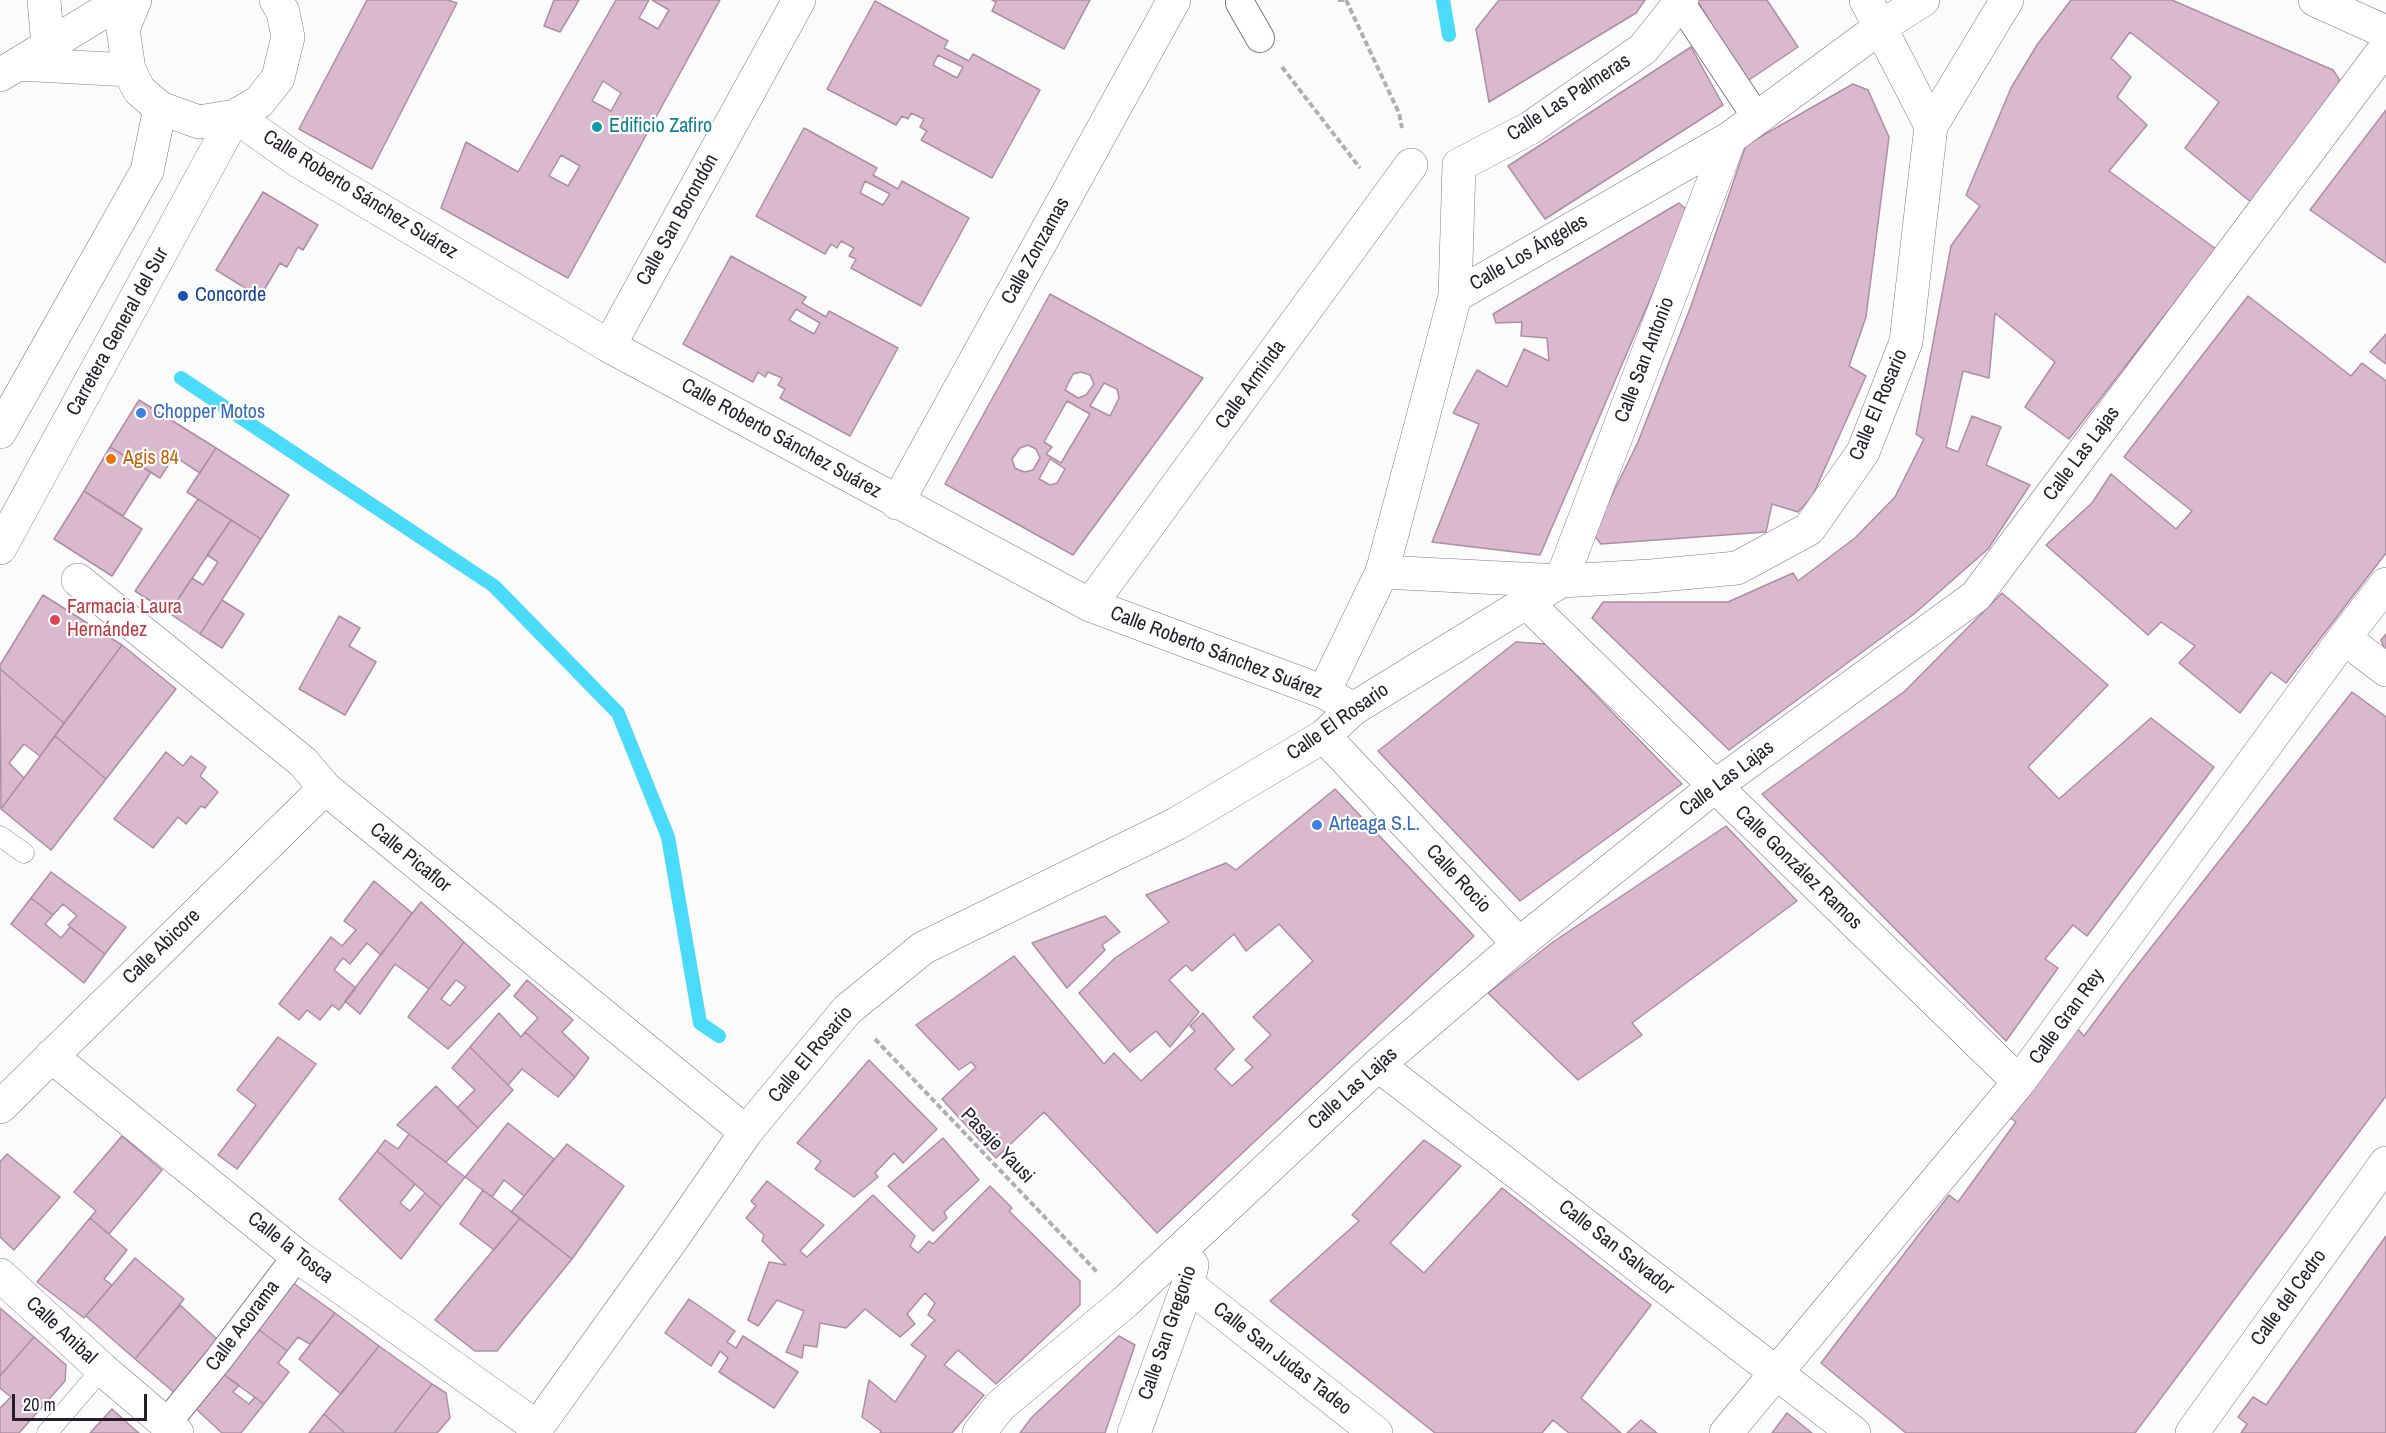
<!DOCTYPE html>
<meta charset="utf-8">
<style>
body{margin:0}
#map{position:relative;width:2386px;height:1433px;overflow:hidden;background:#fbfbfb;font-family:"Archivo Narrow",sans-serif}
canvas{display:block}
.scale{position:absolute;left:12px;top:1394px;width:135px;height:27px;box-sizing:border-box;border:3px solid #241e29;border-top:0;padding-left:8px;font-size:18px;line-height:21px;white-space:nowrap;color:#241e29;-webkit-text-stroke:4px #fff;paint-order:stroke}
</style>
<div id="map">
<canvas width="2386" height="1433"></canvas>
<div class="scale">20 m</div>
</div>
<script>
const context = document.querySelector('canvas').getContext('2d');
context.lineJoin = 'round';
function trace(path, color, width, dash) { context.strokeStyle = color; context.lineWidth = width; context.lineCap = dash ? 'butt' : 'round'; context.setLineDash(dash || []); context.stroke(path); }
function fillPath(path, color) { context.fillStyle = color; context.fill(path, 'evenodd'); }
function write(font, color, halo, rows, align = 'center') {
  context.font = font + ' "Archivo Narrow",sans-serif'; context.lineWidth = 4.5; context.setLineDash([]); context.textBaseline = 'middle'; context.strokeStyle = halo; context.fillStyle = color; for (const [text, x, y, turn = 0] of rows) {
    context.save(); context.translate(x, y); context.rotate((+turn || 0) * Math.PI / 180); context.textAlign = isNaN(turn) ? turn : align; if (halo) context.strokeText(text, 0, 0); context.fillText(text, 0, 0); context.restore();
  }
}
trace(new Path2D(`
 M 1443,0 L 1449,35
 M 181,378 L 494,586 L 618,713 L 668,837 L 700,1023 L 719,1036`), '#4adafa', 14);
const building = new Path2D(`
 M 367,0 L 448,0 L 457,3 L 372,169 L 299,129 Z
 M 554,0 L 579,0 L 560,32 L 544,26 Z
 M 616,0 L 649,0 L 639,18 L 658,29 L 669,10 L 652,0 L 720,0 L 568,278 L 441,208 L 466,142 L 518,172 ZM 603,81 L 621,93 L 611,111 L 592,101 ZM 561,155 L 580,166 L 568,186 L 549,176 Z
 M 992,0 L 1090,0 L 1064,49 L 992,11 L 996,2 Z
 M 1499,0 L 1645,0 L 1636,13 L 1489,102 L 1476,29 Z
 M 1697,0 L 1767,0 L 1798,47 L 1746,82 Z
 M 2071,0 L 2172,0 L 2333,70 L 2339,79 L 2339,87 L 2252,203 L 2185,148 L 2219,102 L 2130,32 L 2111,58 L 2131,77 L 2117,97 L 2147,125 L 2109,171 L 2216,249 L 2069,439 L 2025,407 L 2055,362 L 1995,313 L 1989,378 L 1963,371 L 1946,447 L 1958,452 L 1972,416 L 2001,427 L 1986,465 L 2030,485 L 1988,549 L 1914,614 L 1729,750 L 1592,618 L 1603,602 L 1728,602 L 1793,573 L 1798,581 L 1855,538 L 1895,497 L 1924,439 L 1916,434 L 1951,246 L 1980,206 L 1966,195 L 2011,88 L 2037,45 Z
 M 875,1 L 948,41 L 944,48 L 969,61 L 973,54 L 1040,90 L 992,178 L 921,140 L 927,131 L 920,127 L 924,119 L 911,113 L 908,119 L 902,116 L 896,125 L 827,89 ZM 938,55 L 963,67 L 957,78 L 933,65 Z
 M 1691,47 L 1723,105 L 1545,219 L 1508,166 Z
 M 1853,84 L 1868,90 L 1889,137 L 1866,317 L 1849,366 L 1866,376 L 1812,497 L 1798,512 L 1772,504 L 1766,532 L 1601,544 L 1593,534 L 1638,442 L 1691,306 L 1746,145 Z
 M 2386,110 L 2386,263 L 2310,210 Z
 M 804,128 L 877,168 L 873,175 L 898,189 L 902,181 L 969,218 L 921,306 L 851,268 L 856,259 L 849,256 L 854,248 L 841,241 L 837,248 L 831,244 L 825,254 L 756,216 ZM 865,181 L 890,194 L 883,205 L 860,193 Z
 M 263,192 L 318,225 L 303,250 L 298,247 L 287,267 L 280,263 L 260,297 L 216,270 Z
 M 1679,203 L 1688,211 L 1540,555 L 1432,542 L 1479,424 L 1453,413 L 1477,370 L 1507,387 L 1524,349 L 1549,361 L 1547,338 L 1521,336 L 1522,322 L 1496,323 L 1493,314 Z
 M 731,256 L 806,297 L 802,303 L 826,317 L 829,311 L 898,348 L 850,436 L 780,398 L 785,389 L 778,385 L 782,378 L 768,372 L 765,377 L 758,372 L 753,382 L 683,344 ZM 796,309 L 820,323 L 814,334 L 789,320 Z
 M 1050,294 L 1203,378 L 1073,555 L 945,484 ZM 1081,372 L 1090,375 L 1094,384 L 1086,395 L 1078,398 L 1065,390 L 1073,374 ZM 1104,383 L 1117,389 L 1119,398 L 1110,416 L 1090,406 ZM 1067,401 L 1090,414 L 1061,463 L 1046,454 L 1052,447 L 1044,442 ZM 1028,445 L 1036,449 L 1040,458 L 1033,470 L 1024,472 L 1015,468 L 1012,459 L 1020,448 ZM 1050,459 L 1065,469 L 1057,483 L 1050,485 L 1039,479 Z
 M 2248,296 L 2351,376 L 2362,363 L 2386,381 L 2386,553 L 2286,683 L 2271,672 L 2240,713 L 2179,663 L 2195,646 L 2161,622 L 2148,635 L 2046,545 L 2092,503 L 2111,474 L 2176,529 L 2192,511 L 2124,457 Z
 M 2386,334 L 2386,364 L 2370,352 Z
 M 139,400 L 216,448 L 200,473 L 174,456 L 160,478 L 110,447 Z
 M 110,447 L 151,472 L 123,516 L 84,491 Z
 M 216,448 L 289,495 L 261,539 L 187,492 Z
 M 84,491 L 142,529 L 112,576 L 54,539 Z
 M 198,499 L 231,520 L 169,613 L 135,591 Z
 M 231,520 L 261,539 L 200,634 L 169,613 L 192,578 L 203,585 L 218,562 L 207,555 Z
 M 2002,593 L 2108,685 L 2028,767 L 2059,799 L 2151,718 L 2214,767 L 2087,936 L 2073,925 L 2045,959 L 2058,968 L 2006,1041 L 1762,794 L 1905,691 Z
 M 43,595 L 122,645 L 64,723 L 0,669 L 0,665 Z
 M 222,600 L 244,614 L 222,648 L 200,634 Z
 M 339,616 L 360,628 L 349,646 L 376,662 L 345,715 L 299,689 Z
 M 2386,634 L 2386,654 L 2381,640 Z
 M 1516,642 L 1546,644 L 1682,784 L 1520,901 L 1378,751 Z
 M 122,645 L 176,689 L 106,779 L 55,736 Z
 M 0,669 L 64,723 L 40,756 L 24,744 L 9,763 L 24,778 L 1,809 Z
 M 2352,692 L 2386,717 L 2386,1096 L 2135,1433 L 1906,1433 L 1821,1363 L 1949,1195 L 1958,1202 L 2016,1122 L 2007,1116 L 2075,1026 L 2084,1036 L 2128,977 Z
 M 55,736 L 106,779 L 51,850 L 1,809 Z
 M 166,752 L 183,766 L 191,756 L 206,767 L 200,776 L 218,792 L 205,808 L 201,806 L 186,824 L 178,817 L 153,848 L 114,819 Z
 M 1335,789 L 1474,936 L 1157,1233 L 1044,1112 L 996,1158 L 942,1099 L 976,1067 L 971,1062 L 959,1070 L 916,1025 L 1014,956 L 1104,1064 L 1114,1053 L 1141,1081 L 1195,1031 L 1190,1026 L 1203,1013 L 1234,1049 L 1215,1069 L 1232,1086 L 1253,1067 L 1245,1060 L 1271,1035 L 1253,1017 L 1313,961 L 1279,924 L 1246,951 L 1234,934 L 1192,971 L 1186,965 L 1169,980 L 1199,1012 L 1170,1047 L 1156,1031 L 1130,1052 L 1079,993 L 1115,958 L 1169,922 L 1146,895 L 1226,863 L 1236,870 Z
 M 1726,826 L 1797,901 L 1632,1023 L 1642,1035 L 1578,1080 L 1488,993 L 1553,942 Z
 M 51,872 L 126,927 L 105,954 L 68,925 L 77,916 L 63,904 L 53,915 L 31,898 Z
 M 374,881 L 412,913 L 381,955 L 367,943 L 350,964 L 343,958 L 334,970 L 356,988 L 339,1010 L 332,1005 L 320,1020 L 307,1010 L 299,1020 L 279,1004 L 331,937 L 342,946 L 356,930 L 344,921 Z
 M 31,898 L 53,915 L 45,924 L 61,938 L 70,927 L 105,954 L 84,983 L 11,924 Z
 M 421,902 L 464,942 L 429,989 L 395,964 L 360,1014 L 345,1001 Z
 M 1105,916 L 1120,932 L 1102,945 L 1105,950 L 1067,988 L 1032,943 Z
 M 464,942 L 510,985 L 448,1049 L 408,1017 ZM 456,980 L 466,987 L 450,1006 L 441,999 Z
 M 527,980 L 573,1020 L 562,1032 L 589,1058 L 575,1077 L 525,1032 L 538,1018 L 514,996 Z
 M 499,1013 L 521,1037 L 525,1032 L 575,1077 L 558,1097 L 522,1069 L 508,1085 L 470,1047 Z
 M 278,1037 L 316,1064 L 237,1169 L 218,1155 L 256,1105 L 237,1090 Z
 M 470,1047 L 513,1090 L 478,1128 L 457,1108 L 475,1090 L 452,1068 Z
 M 869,1060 L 937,1129 L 903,1163 L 894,1153 L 875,1173 L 878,1177 L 854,1197 L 815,1169 L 821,1161 L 797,1143 Z
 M 436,1086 L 478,1128 L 446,1162 L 397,1125 Z
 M 508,1123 L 554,1159 L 524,1196 L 504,1180 L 492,1197 L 465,1177 Z
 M 409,1134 L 465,1177 L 441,1207 L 377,1151 L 385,1140 L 398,1149 Z
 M 122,1136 L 162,1170 L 109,1234 L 90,1218 L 96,1211 L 74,1192 Z
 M 943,1138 L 979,1180 L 944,1212 L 947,1218 L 933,1231 L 888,1186 Z
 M 1424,1140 L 1461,1166 L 1390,1243 L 1424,1273 L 1502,1188 L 1651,1305 L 1581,1398 L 1621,1433 L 1569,1433 L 1553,1420 L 1542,1433 L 1435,1433 L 1270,1301 L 1359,1221 L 1352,1215 Z
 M 567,1144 L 624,1186 L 572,1259 L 511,1212 Z
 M 377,1151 L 415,1184 L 400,1203 L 410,1211 L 425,1193 L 441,1207 L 401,1259 L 339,1199 Z
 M 7,1154 L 60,1197 L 14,1250 L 0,1237 L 0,1162 Z
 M 767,1181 L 824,1225 L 800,1251 L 807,1257 L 873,1195 L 915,1236 L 910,1246 L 918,1253 L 929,1241 L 933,1244 L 990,1186 L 1012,1208 L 1009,1211 L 1080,1281 L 1080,1305 L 996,1384 L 958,1350 L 944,1365 L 984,1395 L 952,1433 L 880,1433 L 881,1431 L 862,1417 L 869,1380 L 895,1402 L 926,1356 L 911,1345 L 935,1320 L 928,1315 L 935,1303 L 925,1293 L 907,1314 L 915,1324 L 900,1337 L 865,1309 L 846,1328 L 820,1323 L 817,1347 L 804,1345 L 802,1358 L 786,1352 L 804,1311 L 777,1300 L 758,1326 L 748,1320 L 769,1262 L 786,1265 L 762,1241 L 764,1235 L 746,1218 L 756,1206 L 751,1201 Z
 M 483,1190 L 520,1218 L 494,1250 L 460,1224 Z
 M 90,1218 L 127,1250 L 104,1279 L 112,1285 L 84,1318 L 37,1282 Z
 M 520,1218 L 572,1259 L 497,1351 L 475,1351 L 435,1320 Z
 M 2386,1236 L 2386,1433 L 2241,1433 L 2247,1424 L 2238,1417 L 2253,1397 L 2266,1405 Z
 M 135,1258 L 184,1299 L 135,1359 L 86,1316 Z
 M 289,1280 L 335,1313 L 310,1344 L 298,1337 L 287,1351 L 254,1326 Z
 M 689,1299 L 735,1331 L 727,1342 L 736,1348 L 743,1336 L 798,1372 L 774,1408 L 719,1372 L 728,1358 L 720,1351 L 711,1366 L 665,1333 Z
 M 180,1305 L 218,1340 L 176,1394 L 135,1359 Z
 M 0,1308 L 34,1337 L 0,1376 Z
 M 335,1313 L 379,1346 L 341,1394 L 299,1359 Z
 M 254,1326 L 287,1351 L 278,1363 L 289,1372 L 264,1404 L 220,1372 Z
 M 1119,1336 L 1135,1345 L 1105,1433 L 1020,1433 L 1032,1417 Z
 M 34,1337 L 66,1365 L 65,1381 L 19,1433 L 0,1433 L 0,1408 L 11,1397 L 0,1388 L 0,1376 Z
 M 379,1346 L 432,1384 L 394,1433 L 345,1433 L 324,1414 Z
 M 220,1372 L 239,1385 L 233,1392 L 249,1404 L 255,1397 L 264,1404 L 241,1433 L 222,1433 L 193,1406 Z
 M 432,1384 L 446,1393 L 450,1418 L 437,1433 L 394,1433 Z
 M 112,1409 L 134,1429 L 139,1433 L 90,1433 Z
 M 1787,1413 L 1812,1433 L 1772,1433 Z
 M 324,1414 L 345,1433 L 309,1433 Z
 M 1641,1420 L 1657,1433 L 1627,1433 Z`);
fillPath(building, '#dab9cf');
trace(building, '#ad8ea3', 1.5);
const service = new Path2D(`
 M 0,836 L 24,853
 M 47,1433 L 102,1369`);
const pedestrian = new Path2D(`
 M 1680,2 L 1757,118
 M 1240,3 L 1260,38
 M 166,1424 L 219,1359 L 297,1256`);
const minor = new Path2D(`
 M 44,0 L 48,46
 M 1866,0 L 1931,126
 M 2315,0 L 2386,32
 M 18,64 L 129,70
 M 0,75 L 123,0
 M 235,116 L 297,160 L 609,346 L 1090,605 L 1324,692 L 1353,709
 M 1455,296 L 1459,165 L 1530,128 L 1643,49 L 1682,0
 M 609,346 L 799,0
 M 897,503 L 1174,0
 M 1382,572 L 1561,581 L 1730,138
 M 78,580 L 303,762 L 325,788 L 746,1132
 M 1526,602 L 2019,1082
 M 1090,605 L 1411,165
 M 2344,638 L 2386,670
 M 1324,692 L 1382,572 L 1455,296 L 1730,138 L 1882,26 L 1923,0
 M 1324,736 L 1519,944
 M 51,1056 L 297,1256 L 537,1427
 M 1378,1065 L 1854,1433
 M 0,1107 L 325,788
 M 0,1275 L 102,1369 L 177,1433
 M 1188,1285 L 1376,1433
 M 533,1433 L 673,1238 L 746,1132 L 847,1010 L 923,948 L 1176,824 L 1324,736 L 1353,709 L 1561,581 L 1651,576 L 1737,568 L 1809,529 L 1863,452 L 1906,342 L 1931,126 L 2007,0
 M 979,1433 L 1000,1406 L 1125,1302 L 1378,1065 L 1519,944 L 1714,787 L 1976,596 L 2386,47
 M 1134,1433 L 1188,1285 L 1192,1265
 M 1726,1433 L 2019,1082 L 2344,638 L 2386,584
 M 2192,1433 L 2386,1163`);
const primary = new Path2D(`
 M 135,0 L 123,29 L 129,70 L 139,90 L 160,108 L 199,122 L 235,116 L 259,102 L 278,78 L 288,37 L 283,12 L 276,0
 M 0,432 L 147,171 L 160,108
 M 0,548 L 235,116`);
trace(service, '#847491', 21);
trace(pedestrian, '#847491', 30);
trace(minor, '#847491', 34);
trace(primary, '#847491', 34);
trace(new Path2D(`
 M 1338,0 L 1346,0
 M 1346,0 L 1399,113 L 1402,128
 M 1282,67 L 1360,168
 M 875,1039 L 1097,1272`), '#b0aeb2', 4, [6, 3]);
trace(service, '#fff', 20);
trace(pedestrian, '#fff', 28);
trace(minor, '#fff', 33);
trace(primary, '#fff', 33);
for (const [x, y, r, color] of [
 [597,127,6,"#0f9aa8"],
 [183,296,6,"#1a4fb4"],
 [141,413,6,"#3f7fe0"],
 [111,459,6,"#e8710a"],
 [55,620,6,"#e0444e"],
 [1317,825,6,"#3f7fe0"]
]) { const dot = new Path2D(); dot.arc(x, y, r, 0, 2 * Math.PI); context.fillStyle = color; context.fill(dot); trace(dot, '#fff', 2); }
write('20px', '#241e29', '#fff', [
 ["Calle Las Palmeras",1569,98,-33],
 ["Calle Roberto Sánchez Suárez",360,195,32],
 ["Calle San Borondón",678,220,-61],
 ["Calle Zonzamas",1036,251,-61],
 ["Calle Los Ángeles",1529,253,-30],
 ["Carretera General del Sur",118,332,-61],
 ["Calle San Antonio",1645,360,-69],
 ["Calle Arminda",1251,385,-54],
 ["Calle El Rosario",1879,405,-67],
 ["Calle Roberto Sánchez Suárez",781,439,29],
 ["Calle Las Lajas",2082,454,-53],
 ["Calle Roberto Sánchez Suárez",1216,653,21],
 ["Calle El Rosario",1338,722,-35],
 ["Calle Las Lajas",1727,779,-37],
 ["Calle Picaflor",410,858,39],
 ["Calle González Ramos",1798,868,44],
 ["Calle Rocio",1458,879,47],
 ["Calle Abicore",162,947,-44],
 ["Calle Gran Rey",2067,1017,-54],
 ["Calle El Rosario",811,1055,-50],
 ["Calle Las Lajas",1353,1089,-42],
 ["Pasaje Yausi",997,1146,46],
 ["Calle la Tosca",290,1248,38],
 ["Calle San Salvador",1616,1248,38],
 ["Calle del Cedro",2289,1298,-54],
 ["Calle Acorama",243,1326,-53],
 ["Calle Anibal",61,1331,43],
 ["Calle San Gregorio",1168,1333,-71],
 ["Calle San Judas Tadeo",1282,1359,38]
]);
write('20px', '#0d838f', '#fff', [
 ["Edificio Zafiro",609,127]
], 'left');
write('20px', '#164399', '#fff', [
 ["Concorde",195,296]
], 'left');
write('20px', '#366cbe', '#fff', [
 ["Chopper Motos",153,413],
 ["Arteaga S.L.",1329,825]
], 'left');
write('20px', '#c56008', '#fff', [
 ["Agis 84",123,459]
], 'left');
write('20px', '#be3a42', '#fff', [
 ["Farmacia Laura",67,608],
 ["Hernández",67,631]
], 'left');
</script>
